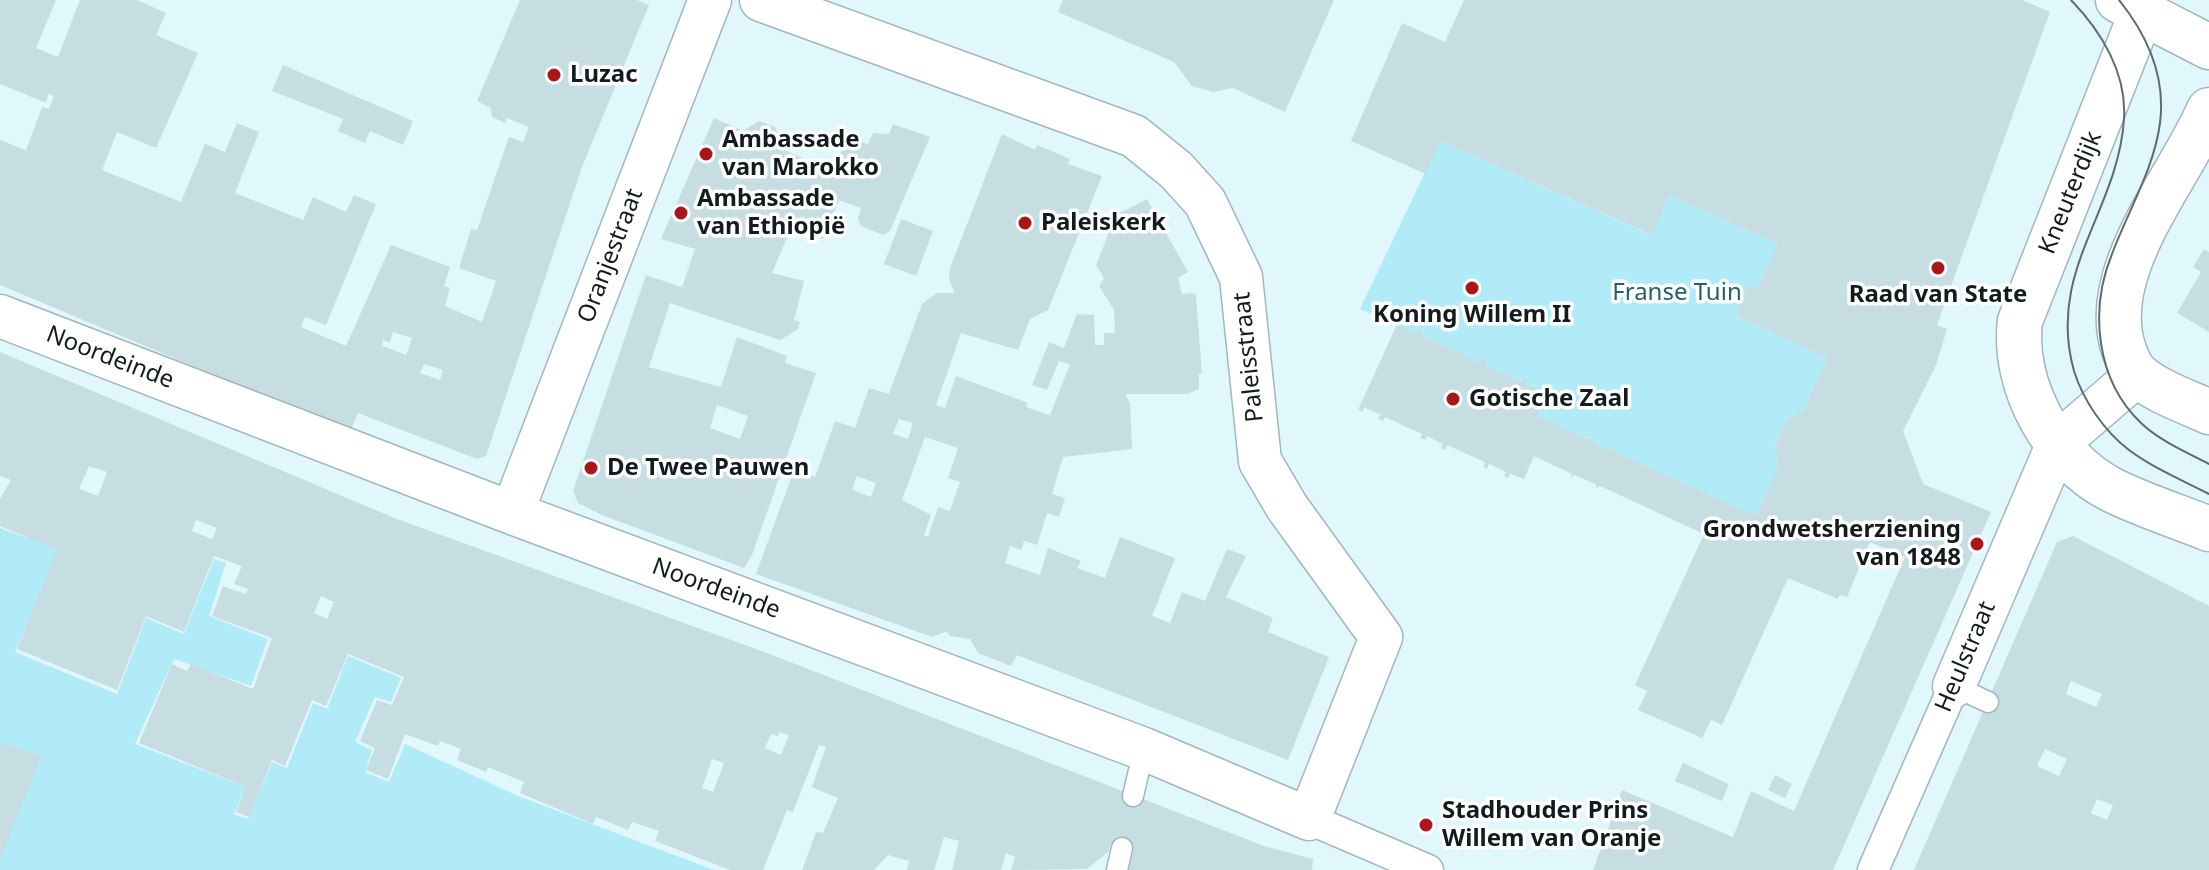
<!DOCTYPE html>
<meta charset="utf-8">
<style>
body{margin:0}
canvas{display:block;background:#e0f7fc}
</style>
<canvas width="2209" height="870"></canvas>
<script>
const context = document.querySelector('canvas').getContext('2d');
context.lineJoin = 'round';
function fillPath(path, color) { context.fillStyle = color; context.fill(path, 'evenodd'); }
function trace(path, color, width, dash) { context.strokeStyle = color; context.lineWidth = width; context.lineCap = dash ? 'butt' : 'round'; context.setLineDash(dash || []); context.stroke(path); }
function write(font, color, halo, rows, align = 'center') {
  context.font = font + ' "Noto Sans",sans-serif'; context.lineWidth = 7; context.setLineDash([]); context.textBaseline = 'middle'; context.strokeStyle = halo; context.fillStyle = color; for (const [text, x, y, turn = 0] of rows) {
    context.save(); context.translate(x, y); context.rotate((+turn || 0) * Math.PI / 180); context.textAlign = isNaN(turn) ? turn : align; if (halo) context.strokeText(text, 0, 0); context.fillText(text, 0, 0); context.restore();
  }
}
fillPath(new Path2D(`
 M 1440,141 L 1651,235 L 1669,195 L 1778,244 L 1758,287 L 1750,286 L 1741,297 L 1737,316 L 1827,358 L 1803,410 L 1786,420 L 1775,444 L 1779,464 L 1756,516 L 1615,452 L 1617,448 L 1612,451 L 1590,440 L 1591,436 L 1587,439 L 1538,416 L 1548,395 L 1544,387 L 1543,391 L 1526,384 L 1527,379 L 1522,382 L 1484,365 L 1482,359 L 1480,363 L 1463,355 L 1464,350 L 1459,353 L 1421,336 L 1423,332 L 1420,330 L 1417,334 L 1400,326 L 1402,321 L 1397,325 L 1360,309 Z
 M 0,528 L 59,549 L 15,652 L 117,694 L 146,618 L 184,634 L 214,559 L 226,563 L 209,616 L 268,639 L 251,686 L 174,659 L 135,744 L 246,787 L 234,814 L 248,819 L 272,762 L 287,768 L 313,703 L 327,709 L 348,656 L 401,678 L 391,702 L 375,697 L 355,742 L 372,750 L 365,772 L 389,782 L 405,744 L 518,796 L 714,870 L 0,870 Z`), '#b1ebf8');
fillPath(new Path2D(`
 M 0,0 L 56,0 L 36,48 L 58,57 L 80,0 L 137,0 L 166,13 L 156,35 L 198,53 L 156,148 L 117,132 L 102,170 L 181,202 L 205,144 L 225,152 L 237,123 L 259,132 L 235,193 L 303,220 L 313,197 L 346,212 L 354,195 L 376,204 L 326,325 L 305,317 L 301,327 L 346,346 L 391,245 L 450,267 L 444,286 L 450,288 L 445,306 L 482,322 L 496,281 L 459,268 L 471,229 L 477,230 L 509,137 L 523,142 L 529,127 L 507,118 L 505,123 L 492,117 L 491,108 L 477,101 L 520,0 L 637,0 L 649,5 L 582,167 L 486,456 L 477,459 L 358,413 L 352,427 L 345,430 L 0,285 L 0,140 L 26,150 L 42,107 L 49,109 L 54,96 L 49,93 L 46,103 L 0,84 ZM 393,332 L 412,338 L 406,355 L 382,346 L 383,340 L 390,343 ZM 424,364 L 443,370 L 440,380 L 420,373 Z
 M 1063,0 L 1334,0 L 1285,112 L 1233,88 L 1213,92 L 1192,86 L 1174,62 L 1058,12 Z
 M 1464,0 L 2022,0 L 2050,12 L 1937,325 L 1947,329 L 1936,365 L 1903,431 L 1923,484 L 1991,512 L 1833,870 L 1593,870 L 1622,790 L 1733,837 L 1751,791 L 1794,811 L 1905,557 L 1870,542 L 1847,597 L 1840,595 L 1838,599 L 1788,578 L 1722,725 L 1711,720 L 1702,738 L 1638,710 L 1647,691 L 1635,685 L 1704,534 L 1600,486 L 1595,489 L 1597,485 L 1575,475 L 1570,478 L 1572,474 L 1534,456 L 1524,479 L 1510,474 L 1508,478 L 1504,476 L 1506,472 L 1489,464 L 1487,469 L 1483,467 L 1485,462 L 1447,445 L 1446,450 L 1441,448 L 1443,444 L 1427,436 L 1425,440 L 1420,438 L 1422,434 L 1385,417 L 1383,421 L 1378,419 L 1381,415 L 1364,407 L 1363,412 L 1358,410 L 1399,320 L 1403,321 L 1400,326 L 1417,334 L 1419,330 L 1423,332 L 1421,336 L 1459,353 L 1461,349 L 1465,350 L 1463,355 L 1480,363 L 1482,358 L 1486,360 L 1484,365 L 1522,382 L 1524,378 L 1528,379 L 1526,384 L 1543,391 L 1544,386 L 1549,389 L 1538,416 L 1587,439 L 1592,437 L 1590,440 L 1612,451 L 1617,448 L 1615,452 L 1756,516 L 1779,464 L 1775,445 L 1786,420 L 1803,410 L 1827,358 L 1737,316 L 1741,297 L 1750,286 L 1758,287 L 1778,244 L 1669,195 L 1652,235 L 1440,141 L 1426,174 L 1351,141 L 1402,23 L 1445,42 Z
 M 283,65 L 413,121 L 403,145 L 370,131 L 365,143 L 338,131 L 343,119 L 272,91 Z
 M 714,118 L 743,131 L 759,121 L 775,127 L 781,141 L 778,147 L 833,172 L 844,143 L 850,145 L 851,139 L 868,144 L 873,133 L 889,134 L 893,124 L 930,137 L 890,231 L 883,235 L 861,226 L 858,219 L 861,208 L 839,200 L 823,239 L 792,226 L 772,273 L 804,281 L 794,320 L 800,322 L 798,329 L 780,340 L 670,303 L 649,367 L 721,387 L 737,337 L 787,356 L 785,363 L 816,373 L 752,555 L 744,568 L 602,515 L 578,503 L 573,491 L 646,275 L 682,287 L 695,249 L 661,239 ZM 717,405 L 748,416 L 740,439 L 710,428 Z
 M 1002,134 L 1035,150 L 1037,145 L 1054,152 L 1070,159 L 1068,164 L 1102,176 L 1048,310 L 1030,319 L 1018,350 L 961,333 L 936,405 L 945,408 L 956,376 L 1028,403 L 1026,407 L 1050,415 L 1070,364 L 1059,361 L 1047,390 L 1032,385 L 1049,342 L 1064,348 L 1077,314 L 1094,315 L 1095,345 L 1104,345 L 1104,333 L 1115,333 L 1114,310 L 1099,286 L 1104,278 L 1096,265 L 1116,215 L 1147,199 L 1188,272 L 1178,278 L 1182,294 L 1195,293 L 1196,297 L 1202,373 L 1199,374 L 1199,389 L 1188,394 L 1125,394 L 1130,403 L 1132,449 L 1063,457 L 1052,494 L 1065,498 L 1059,517 L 1047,513 L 1037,545 L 1024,541 L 1021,550 L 1010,546 L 1005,563 L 1040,575 L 1048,548 L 1081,561 L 1077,568 L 1105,578 L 1120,537 L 1175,558 L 1152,616 L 1170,623 L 1182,592 L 1205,601 L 1227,549 L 1246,556 L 1226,597 L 1273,618 L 1268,632 L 1329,657 L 1288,760 L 1017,655 L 1011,666 L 978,653 L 970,639 L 950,636 L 947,631 L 932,637 L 756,574 L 794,470 L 815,477 L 835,421 L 855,428 L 869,388 L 889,394 L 922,304 L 937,293 L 955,293 L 949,279 L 950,268 ZM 899,419 L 913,423 L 908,439 L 893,434 ZM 925,437 L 958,448 L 948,478 L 960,482 L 950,511 L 938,507 L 928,537 L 924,535 L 931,515 L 902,500 ZM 857,476 L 876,483 L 871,497 L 852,490 Z
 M 901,219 L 933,231 L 916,276 L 884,264 Z
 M 2204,249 L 2209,252 L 2209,332 L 2177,313 L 2201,272 L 2193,267 Z
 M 0,352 L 397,519 L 767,653 L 1264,846 L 1313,859 L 1312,870 L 1127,870 L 1132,850 L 1111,844 L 1108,852 L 1087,869 L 1011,870 L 1015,857 L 1006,853 L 1001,870 L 952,870 L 959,841 L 944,837 L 934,870 L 907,870 L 909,861 L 888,855 L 874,870 L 802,870 L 816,832 L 823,833 L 838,798 L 812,787 L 826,747 L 819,745 L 793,812 L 787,810 L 763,870 L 730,870 L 655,841 L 659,831 L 632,822 L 628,830 L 596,817 L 593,824 L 520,793 L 524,782 L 488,767 L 486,772 L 457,760 L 461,749 L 440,741 L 438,746 L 405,734 L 388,779 L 366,770 L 375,748 L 360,741 L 377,700 L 392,705 L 404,677 L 348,654 L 326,706 L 312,700 L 285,766 L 272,760 L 249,817 L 236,812 L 246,787 L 139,743 L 172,664 L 187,671 L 191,664 L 253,689 L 272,638 L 212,616 L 223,586 L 246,594 L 248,589 L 234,584 L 242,566 L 214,556 L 184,632 L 146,616 L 117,690 L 17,649 L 57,550 L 0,526 L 0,499 L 11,480 L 0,476 ZM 89,466 L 107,472 L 98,496 L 79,489 ZM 196,520 L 217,528 L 212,539 L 192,531 ZM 321,596 L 334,602 L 327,619 L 314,613 ZM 779,732 L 789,735 L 781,755 L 765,748 L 771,734 L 778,736 ZM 712,759 L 724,763 L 713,792 L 702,788 Z
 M 2073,536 L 2209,606 L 2209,870 L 1914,870 L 2057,542 ZM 2071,681 L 2102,694 L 2096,707 L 2066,694 ZM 2045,749 L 2067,759 L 2059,776 L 2037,766 ZM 2097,799 L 2113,805 L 2107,820 L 2091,813 Z
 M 3,742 L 41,757 L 0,860 L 0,749 Z
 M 1683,763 L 1729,784 L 1722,801 L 1675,781 Z
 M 1775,775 L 1792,784 L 1785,798 L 1768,790 Z`), '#c6dde2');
const service = new Path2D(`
 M 1954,686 L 1988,702
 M 1133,796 L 1144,749
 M 1117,870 L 1122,848`);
const pedestrian = new Path2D(`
 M 1309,819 L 1428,870
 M 1873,870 L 1954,686`);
const minor = new Path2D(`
 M 0,316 L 512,513 L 1144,749 L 1309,819 L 1381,637 L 1287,507 L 1260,461 L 1241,277 L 1205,202 L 1176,170 L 1134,136 L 761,0
 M 512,513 L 710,0
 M 1954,686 L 2058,443 L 2137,375`);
const tertiary = new Path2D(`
 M 2118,0 L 2209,47
 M 2141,14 L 2020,321 C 2012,385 2053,460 2112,490 C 2142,505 2177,516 2209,529
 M 2209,110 C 2179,180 2097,271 2124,350 C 2127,359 2131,369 2139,376 C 2158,392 2186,401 2209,412`);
trace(service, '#a1b7bc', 23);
trace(pedestrian, '#a1b7bc', 33);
trace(minor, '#a1b7bc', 45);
trace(tertiary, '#a1b7bc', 47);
trace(service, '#fff', 20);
trace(pedestrian, '#fff', 30);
trace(minor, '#fff', 42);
trace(tertiary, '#fff', 44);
trace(new Path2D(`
 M 2071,0 C 2101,31 2127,73 2124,119 C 2118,212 2046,271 2074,371 C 2083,400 2104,431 2129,450 C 2153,468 2182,480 2209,494
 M 2119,0 C 2147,35 2166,77 2160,123 C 2154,169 2128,211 2112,254 C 2089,310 2096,380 2141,423 C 2160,441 2186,452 2209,464`), '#5e6c6e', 2);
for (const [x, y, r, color] of [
 [554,75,8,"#aa1718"],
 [706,154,8,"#aa1718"],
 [681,213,8,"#aa1718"],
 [1025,223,8,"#aa1718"],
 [1938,268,8,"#aa1718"],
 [1472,288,8,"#aa1718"],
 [1453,399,8,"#aa1718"],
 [591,468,8,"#aa1718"],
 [1977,544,8,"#aa1718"],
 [1426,825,8,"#aa1718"]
]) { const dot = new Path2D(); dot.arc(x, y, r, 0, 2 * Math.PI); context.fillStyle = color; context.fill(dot); trace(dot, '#fff', 3); }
write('bold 24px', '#131c1d', '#fff', [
 ["Luzac",570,75],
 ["Ambassade",722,140],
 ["van Marokko",722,168],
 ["Ambassade",697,199],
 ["van Ethiopië",697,227],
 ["Paleiskerk",1041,223],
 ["Raad van State",1938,295,"center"],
 ["Koning Willem II",1472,315,"center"],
 ["Gotische Zaal",1469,399],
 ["De Twee Pauwen",607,468],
 ["Grondwetsherziening",1961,530,"right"],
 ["van 1848",1961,558,"right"],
 ["Stadhouder Prins",1442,811],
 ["Willem van Oranje",1442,839]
], 'left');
write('24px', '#131c1d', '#fff', [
 ["Kneuterdijk",2071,193,-68],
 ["Oranjestraat",611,256,-69],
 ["Paleisstraat",1249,357,-96],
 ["Noordeinde",110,358,21],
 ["Noordeinde",716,589,20],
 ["Heulstraat",1966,657,-67]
]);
write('24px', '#24616e', '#fff', [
 ["Franse Tuin",1677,293]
]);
</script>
